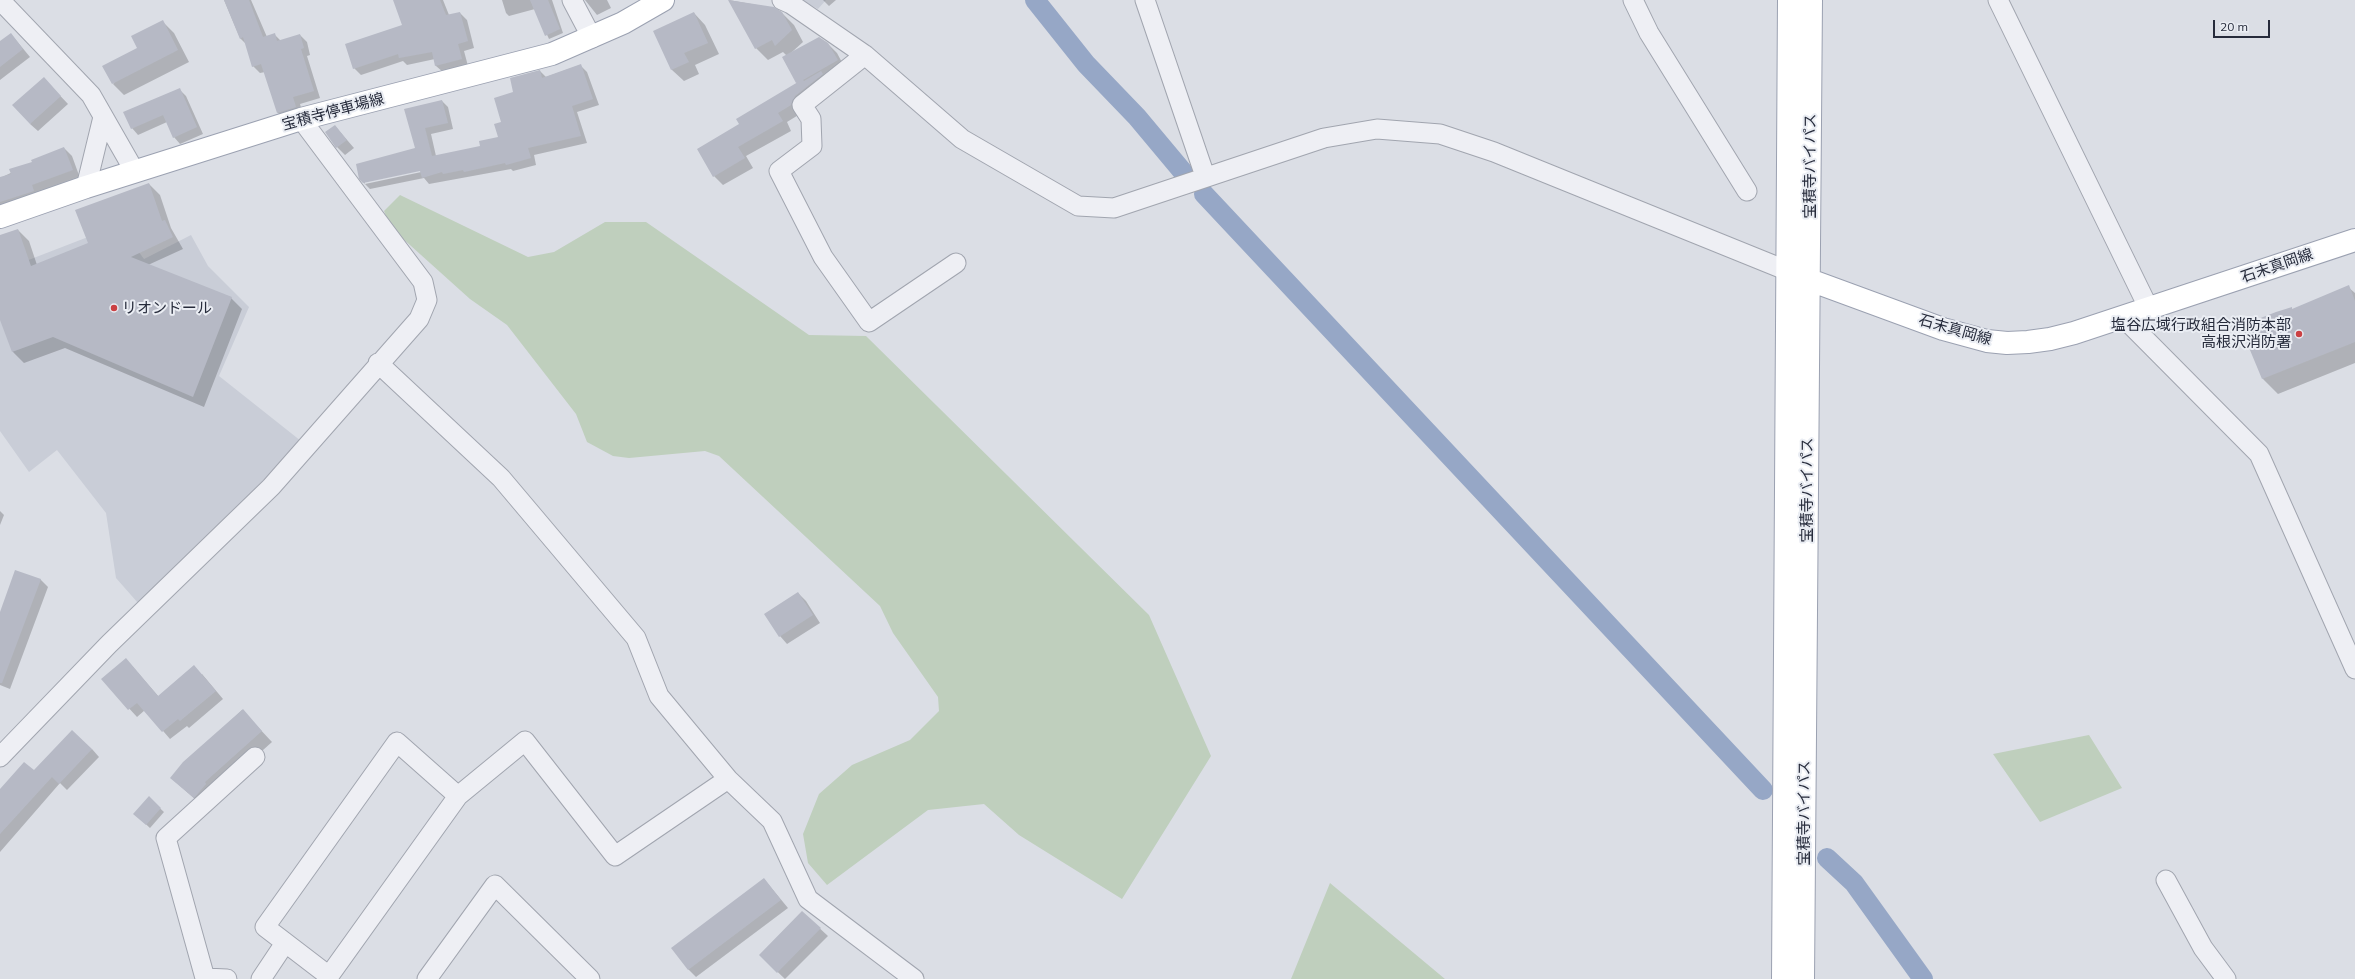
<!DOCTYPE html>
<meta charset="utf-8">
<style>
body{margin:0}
#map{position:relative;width:2355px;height:979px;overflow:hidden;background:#dbdee5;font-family:Mulish,sans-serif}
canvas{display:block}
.scale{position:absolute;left:2213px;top:20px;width:57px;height:18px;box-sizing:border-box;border:2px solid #262b3b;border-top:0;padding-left:5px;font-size:12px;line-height:14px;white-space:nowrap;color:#262b3b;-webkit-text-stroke:3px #eaedf3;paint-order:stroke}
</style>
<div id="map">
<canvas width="2355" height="979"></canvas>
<div class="scale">20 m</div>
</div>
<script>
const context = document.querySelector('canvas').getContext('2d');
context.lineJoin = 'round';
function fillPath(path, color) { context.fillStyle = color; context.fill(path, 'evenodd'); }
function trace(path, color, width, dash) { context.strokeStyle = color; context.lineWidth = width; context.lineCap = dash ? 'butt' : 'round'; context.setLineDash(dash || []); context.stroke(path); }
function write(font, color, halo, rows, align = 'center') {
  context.font = font + ' Mulish,"Noto Sans JP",sans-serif'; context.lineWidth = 4; context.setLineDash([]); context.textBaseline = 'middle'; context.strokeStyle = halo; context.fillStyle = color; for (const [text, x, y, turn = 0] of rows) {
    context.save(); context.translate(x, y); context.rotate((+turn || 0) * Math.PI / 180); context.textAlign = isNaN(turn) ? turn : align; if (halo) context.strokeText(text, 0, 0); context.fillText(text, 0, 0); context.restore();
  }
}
fillPath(new Path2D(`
 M 801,0 L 826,0 L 818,9 Z
 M 119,225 L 144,259 L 191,235 L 208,266 L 249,307 L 219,376 L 301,441 L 225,520 L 138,603 L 116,578 L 106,513 L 57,450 L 29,472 L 0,431 L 0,271 Z`), '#c9cdd7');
fillPath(new Path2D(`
 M 400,195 L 528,257 L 554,252 L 605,222 L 646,222 L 809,335 L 866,336 L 1149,615 L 1211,756 L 1122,899 L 1019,835 L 984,804 L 928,810 L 827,885 L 808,863 L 803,834 L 819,794 L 852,765 L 910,740 L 939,711 L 938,697 L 893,633 L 880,606 L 719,456 L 705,451 L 629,458 L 613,456 L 587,442 L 576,414 L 507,325 L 470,299 L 391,228 L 384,211 Z
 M 2089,735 L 2122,788 L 2040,822 L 1993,754 Z
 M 1330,883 L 1445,979 L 1291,979 Z`), '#bfcfbd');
fillPath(new Path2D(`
 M 224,0 L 251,0 L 267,37 L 274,34 L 281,41 L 300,35 L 307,42 L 310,55 L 307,56 L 320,98 L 300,104 L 303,114 L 285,120 L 278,113 L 265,72 L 260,73 L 253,66 L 246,44 L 240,38 Z
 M 394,0 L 443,0 L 449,15 L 460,13 L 467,20 L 474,48 L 464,51 L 468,66 L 443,72 L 436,66 L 435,59 L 407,65 L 403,61 L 361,75 L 354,68 L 404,26 Z
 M 502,0 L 552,0 L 563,33 L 549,39 L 535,9 L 509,16 L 506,13 Z
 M 585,0 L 607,0 L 611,8 L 597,15 Z
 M 729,0 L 774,8 L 782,13 L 794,25 L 803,42 L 792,52 L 828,44 L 837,53 L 846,70 L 800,114 L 787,122 L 791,131 L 746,156 L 753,168 L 723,185 L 714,176 L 741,125 L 797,83 L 783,58 L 787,56 L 783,52 L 768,60 L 756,48 Z
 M 823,0 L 836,0 L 829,6 Z
 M 694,13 L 705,25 L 719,54 L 695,65 L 699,74 L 684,81 L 672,70 L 655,31 Z
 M 162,21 L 174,33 L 189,62 L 124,95 L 113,84 L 139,49 Z
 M 11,34 L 30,57 L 0,80 L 0,42 Z
 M 580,65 L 587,72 L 599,105 L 577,112 L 587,143 L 534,155 L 536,165 L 513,171 L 511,169 L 429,184 L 424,178 L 370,189 L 365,184 L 426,171 L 425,169 L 365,182 L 365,184 L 360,178 L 416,149 L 406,110 L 442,101 L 448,107 L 453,129 L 431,134 L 436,156 L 481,147 L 499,138 L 514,93 L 540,71 L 546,77 Z
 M 51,86 L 68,104 L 38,131 L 30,124 Z
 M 179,89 L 186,96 L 203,134 L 180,144 L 174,137 L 167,122 L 138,135 L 132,128 Z
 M 335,126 L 354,148 L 345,155 L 337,147 Z
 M 64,148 L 72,156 L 80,178 L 0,213 L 0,178 Z
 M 149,184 L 160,195 L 171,228 L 183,249 L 148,265 L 231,298 L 242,309 L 204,407 L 65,348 L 24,363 L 13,352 L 0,317 L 0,236 L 18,230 L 29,241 L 37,265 L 90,244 Z
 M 2348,287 L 2355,293 L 2355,363 L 2278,394 L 2263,379 L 2241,327 L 2291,308 L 2293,310 Z
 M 0,511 L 4,515 L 0,525 Z
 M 40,579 L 48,587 L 10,689 L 0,685 L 0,615 Z
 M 798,593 L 806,601 L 820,623 L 787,644 L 780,636 Z
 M 133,667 L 159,697 L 202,674 L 223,699 L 189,728 L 187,726 L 170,739 L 145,710 L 137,717 L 103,680 Z
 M 242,710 L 272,742 L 215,793 L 205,808 L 171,778 Z
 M 92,749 L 99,757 L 67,790 L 60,783 L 0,852 L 0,791 L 34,772 Z
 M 149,798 L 164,812 L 150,828 L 138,817 Z
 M 764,879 L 788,908 L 696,977 L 688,969 Z
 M 802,912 L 828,936 L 785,979 L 760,955 Z`), '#0003');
trace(new Path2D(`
 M 1035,0 L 1086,64 L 1137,117 L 1183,172
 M 1204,194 L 1763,790
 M 1827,858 L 1854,883 L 1923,979`), '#96a7c6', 20);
fillPath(new Path2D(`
 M 224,0 L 249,0 L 263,37 L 275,33 L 277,41 L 300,34 L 304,48 L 301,49 L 314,91 L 293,97 L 296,107 L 277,113 L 261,64 L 252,67 L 243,37 L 240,39 Z
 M 393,0 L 440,0 L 446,15 L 460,12 L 468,41 L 458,44 L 462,59 L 435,66 L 432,52 L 399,58 L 398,54 L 353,69 L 345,44 L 402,25 Z
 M 530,0 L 548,0 L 560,29 L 545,36 Z
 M 728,0 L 774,7 L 782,12 L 792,30 L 775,46 L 772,40 L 755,49 Z
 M 694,12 L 708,43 L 684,53 L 689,62 L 671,70 L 653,31 Z
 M 163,20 L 178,50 L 112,84 L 102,66 L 137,48 L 131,36 Z
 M 11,33 L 23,49 L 0,67 L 0,41 Z
 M 819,37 L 828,43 L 838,60 L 803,80 L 804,81 L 821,71 L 823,74 L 795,96 L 791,105 L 778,113 L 783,121 L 738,147 L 745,158 L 713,177 L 697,149 L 739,124 L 736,119 L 798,82 L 796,83 L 782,57 Z
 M 581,64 L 593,99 L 572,106 L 581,136 L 528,148 L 531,158 L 506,165 L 505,163 L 464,172 L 463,170 L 443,174 L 442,172 L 422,178 L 420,171 L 363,183 L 359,179 L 356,164 L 415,148 L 404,109 L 442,100 L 448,123 L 425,128 L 432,156 L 480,146 L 479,141 L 498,137 L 494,124 L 501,122 L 494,98 L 513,92 L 510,78 L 540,70 L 542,78 Z
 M 44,77 L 61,96 L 30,124 L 12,105 Z
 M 180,88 L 197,127 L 173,138 L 163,115 L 131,129 L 123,112 Z
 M 335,125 L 347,140 L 336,148 L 325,132 Z
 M 64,147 L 73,170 L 32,185 L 34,191 L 0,202 L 0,177 L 11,174 L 9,169 L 32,162 L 31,160 Z
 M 149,183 L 162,221 L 165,220 L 173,237 L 131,257 L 232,297 L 193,397 L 53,337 L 12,352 L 0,320 L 0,235 L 18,229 L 31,266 L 88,243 L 75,210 Z
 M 2349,285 L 2355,301 L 2355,342 L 2262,379 L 2240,326 L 2276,312 L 2292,307 L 2292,309 Z
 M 15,570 L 41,579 L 2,683 L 0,683 L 0,612 Z
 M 798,592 L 813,615 L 779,637 L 764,614 Z
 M 126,658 L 158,696 L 194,665 L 216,691 L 180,721 L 178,719 L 162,732 L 137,703 L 128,710 L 101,679 Z
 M 243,709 L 262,731 L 205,782 L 206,784 L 194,798 L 170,778 L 183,762 Z
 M 72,730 L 92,749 L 59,784 L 52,777 L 0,834 L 0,789 L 24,762 L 34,770 Z
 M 149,796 L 161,808 L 146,825 L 133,814 Z
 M 764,878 L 781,900 L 688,970 L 671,948 Z
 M 802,911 L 821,928 L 777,973 L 759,955 Z`), '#b6b9c5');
const minor = new Path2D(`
 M 0,0 L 91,95 L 135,172
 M 572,0 L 592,38
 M 782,0 L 791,4 L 865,55 L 962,139 L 1078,206 L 1114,208 L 1324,138 L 1377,129 L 1440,134 L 1494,152 L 1788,271
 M 1145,0 L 1205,176
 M 1633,0 L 1649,33 L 1747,191
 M 1998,0 L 2149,309
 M 865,55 L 802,105 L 811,119 L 812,146 L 779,171 L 823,257 L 869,322 L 956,263
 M 86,187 L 103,117
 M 2123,317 L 2259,454 L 2355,669
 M 378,363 L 501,478 L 636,638 L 659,696 L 728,779 L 772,821 L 808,899 L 914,979
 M 0,757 L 109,644 L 271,487 L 419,319 L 427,300 L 423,282 L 301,119
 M 458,796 L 397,742 L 265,927 L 329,976 L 458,796 L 525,741 L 615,856 L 728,779
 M 2166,880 L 2203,948 L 2226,979
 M 227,979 L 205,978 L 166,838 L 255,757
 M 261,979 L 285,943
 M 427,979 L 495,885 L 590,979`);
const major = new Path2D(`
 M 0,217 L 86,187 L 301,119 L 552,54 L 623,23 L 663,0
 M 1796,275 L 1943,329 L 1987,341 L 2007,343 L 2028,342 L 2050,339 L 2074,333 L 2355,240
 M 1783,979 L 1789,0
 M 1803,979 L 1811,0`);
trace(minor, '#a1a5af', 21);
trace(major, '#9ba1b1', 24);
trace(minor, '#eeeff4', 19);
trace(major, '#fff', 22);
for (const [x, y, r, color] of [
 [114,308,4,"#cb4043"],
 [2299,334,4,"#cb4043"]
]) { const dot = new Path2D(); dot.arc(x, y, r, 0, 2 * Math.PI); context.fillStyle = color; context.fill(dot); trace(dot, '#eaedf3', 1.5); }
write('15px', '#262b3b', '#eaedf3', [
 ["宝積寺停車場線",333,112,-15],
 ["宝積寺バイパス",1810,166,-90],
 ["石末真岡線",2277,266,-19],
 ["石末真岡線",1955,330,16],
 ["宝積寺バイパス",1807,490,-90],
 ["宝積寺バイパス",1804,813,-90]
]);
write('15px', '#262b3b', '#eaedf3', [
 ["リオンドール",122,308],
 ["塩谷広域行政組合消防本部",2291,325,"right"],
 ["高根沢消防署",2291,342,"right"]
], 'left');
</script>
